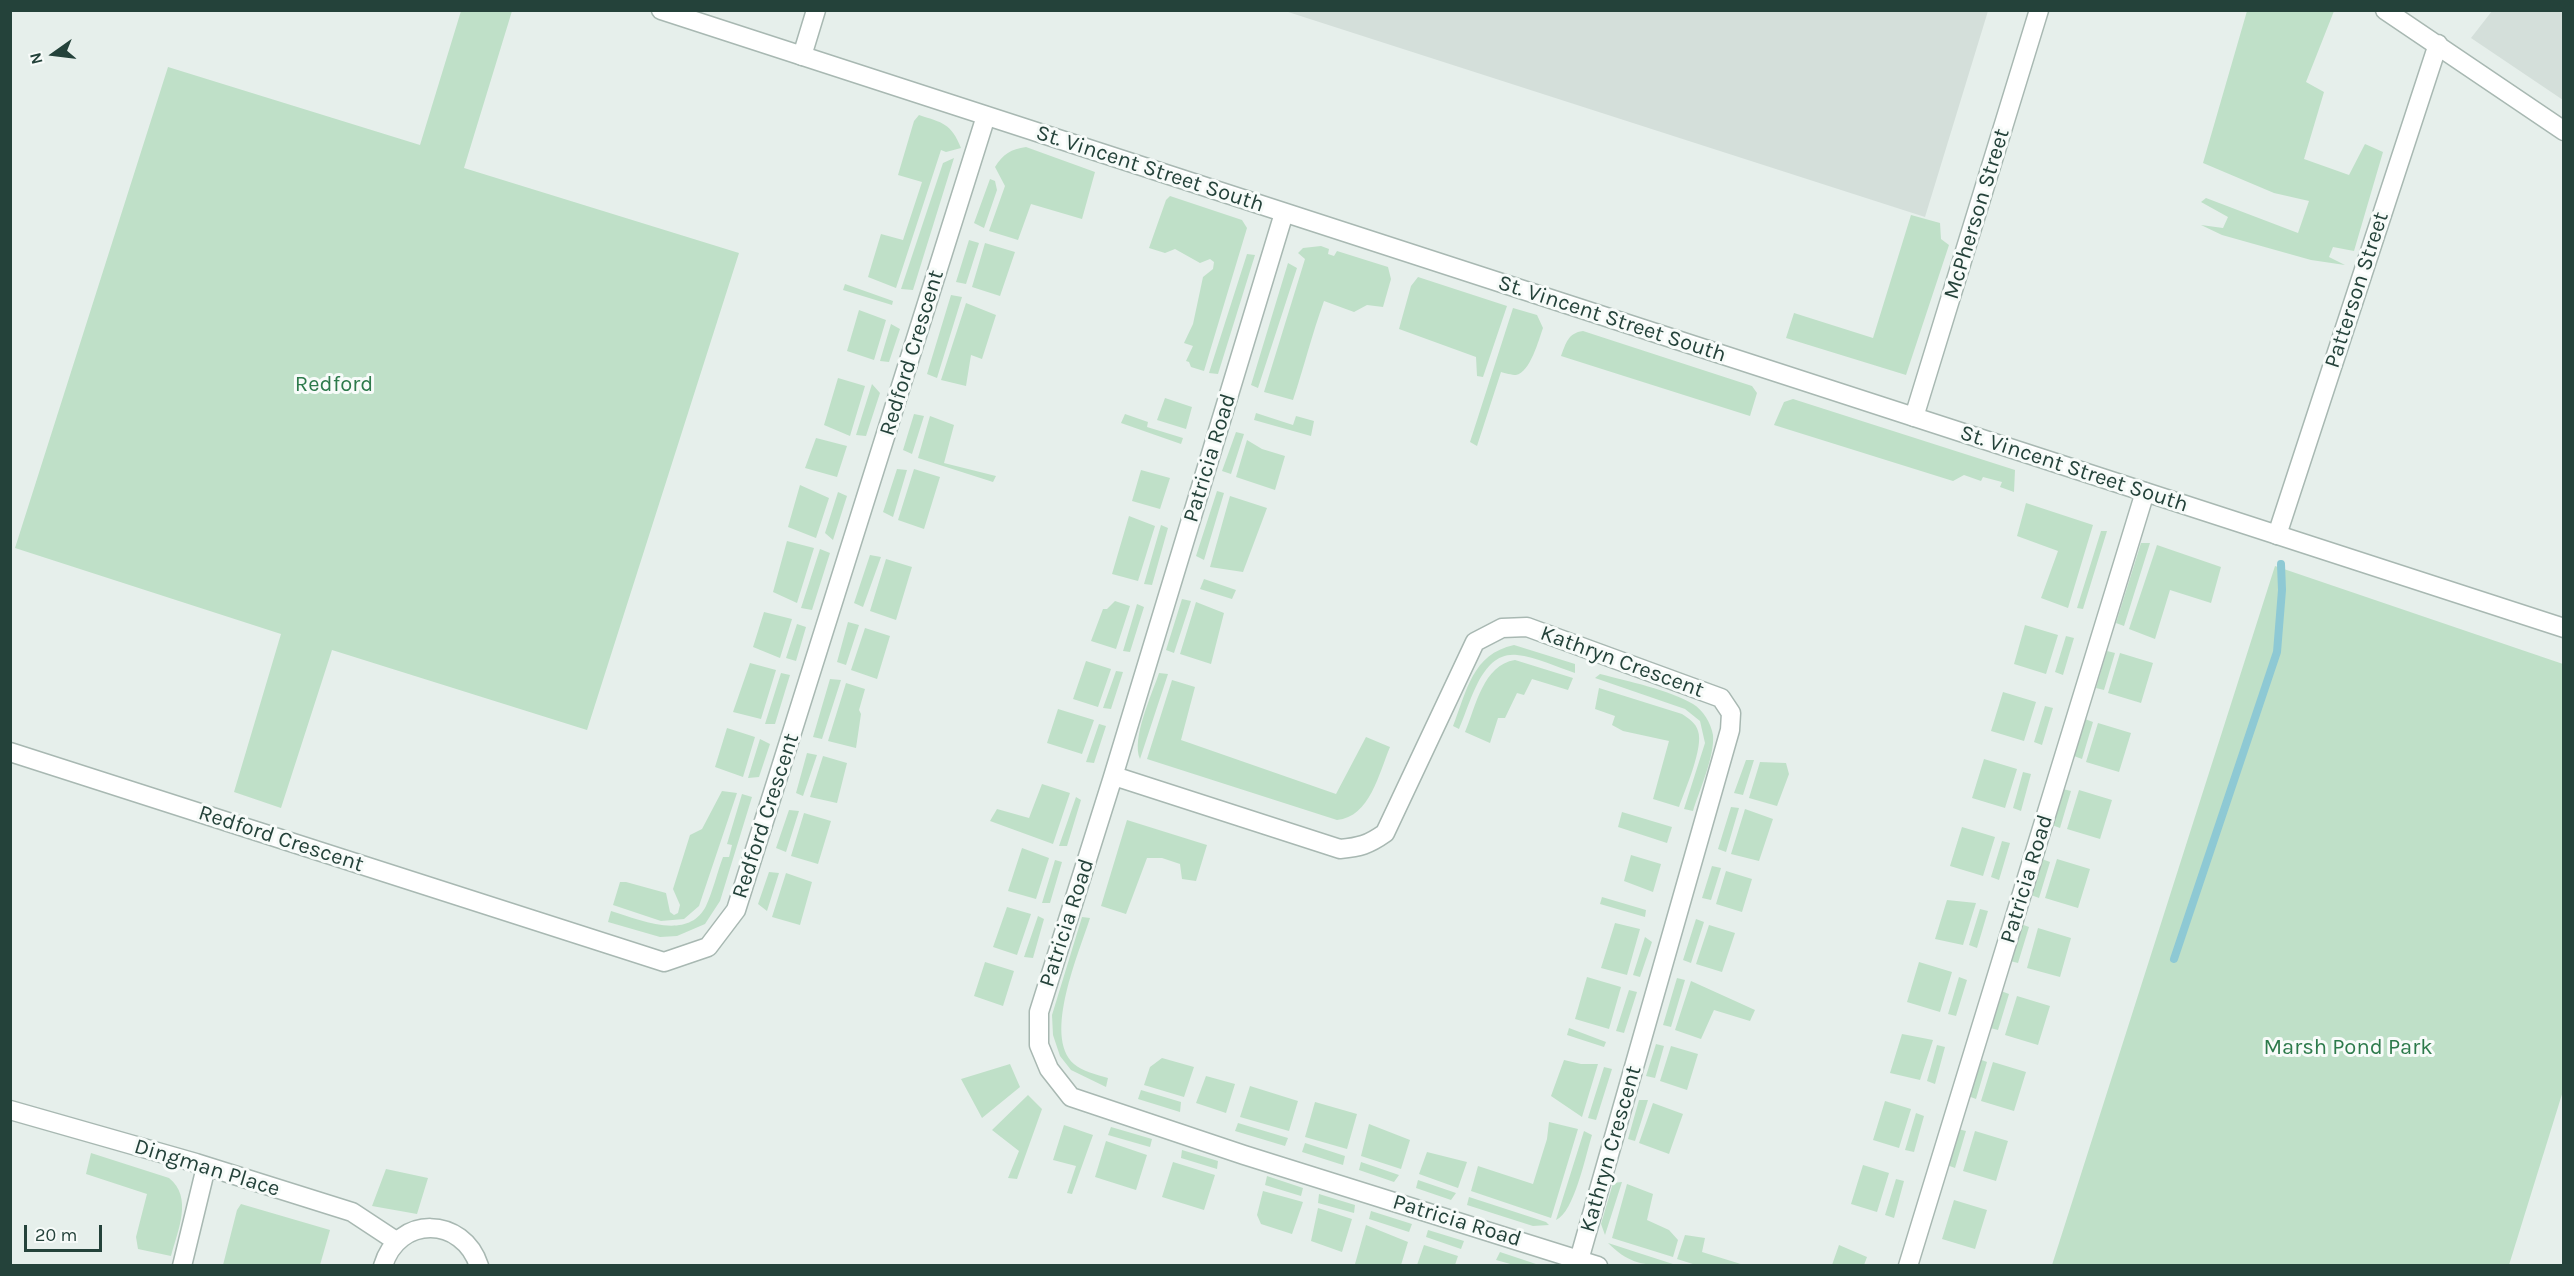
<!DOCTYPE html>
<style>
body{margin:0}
#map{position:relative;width:2574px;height:1276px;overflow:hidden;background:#e6efeb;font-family:Karla,sans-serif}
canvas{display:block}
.frame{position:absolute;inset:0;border:12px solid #24423a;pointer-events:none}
.north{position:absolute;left:24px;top:24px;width:60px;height:60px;-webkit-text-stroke:4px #f7fbf9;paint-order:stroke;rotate:256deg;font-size:16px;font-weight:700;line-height:24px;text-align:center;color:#24423a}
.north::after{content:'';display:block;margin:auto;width:21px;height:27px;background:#24423a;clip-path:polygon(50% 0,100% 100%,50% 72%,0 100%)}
.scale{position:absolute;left:24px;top:1225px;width:78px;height:27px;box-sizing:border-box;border:3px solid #24423a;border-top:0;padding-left:8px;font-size:18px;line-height:21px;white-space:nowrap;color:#24423a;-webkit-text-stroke:4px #f7fbf9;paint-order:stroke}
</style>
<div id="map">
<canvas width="2574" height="1276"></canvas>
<div class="frame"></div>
<div class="north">N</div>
<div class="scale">20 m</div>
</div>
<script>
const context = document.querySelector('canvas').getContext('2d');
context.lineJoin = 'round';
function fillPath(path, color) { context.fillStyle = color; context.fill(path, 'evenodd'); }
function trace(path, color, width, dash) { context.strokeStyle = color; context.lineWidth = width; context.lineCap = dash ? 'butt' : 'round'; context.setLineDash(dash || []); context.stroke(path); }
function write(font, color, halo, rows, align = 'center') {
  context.font = font + ' Karla,sans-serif'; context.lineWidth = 6; context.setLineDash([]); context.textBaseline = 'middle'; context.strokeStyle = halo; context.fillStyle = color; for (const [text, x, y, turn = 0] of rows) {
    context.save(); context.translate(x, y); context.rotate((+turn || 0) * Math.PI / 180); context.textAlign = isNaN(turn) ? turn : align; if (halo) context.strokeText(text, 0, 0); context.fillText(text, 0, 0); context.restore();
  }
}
fillPath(new Path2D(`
 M 1285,11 L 1988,11 L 1925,217 Z
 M 2492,11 L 2563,11 L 2563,100 L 2471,38 Z`), '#d4dfda');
fillPath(new Path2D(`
 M 461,11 L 512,11 L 464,168 L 739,253 L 587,730 L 332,650 L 281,808 L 234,792 L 281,634 L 15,548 L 168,67 L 420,145 Z
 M 2247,11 L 2334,11 L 2306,82 L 2324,92 L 2304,159 L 2349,175 L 2365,144 L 2383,152 L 2354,251 L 2333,247 L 2329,257 L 2345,265 L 2311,260 L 2222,235 L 2201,225 L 2223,228 L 2228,217 L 2201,202 L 2206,198 L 2298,233 L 2309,201 L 2274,193 L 2203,163 Z
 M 919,115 C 943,123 951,123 961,148 L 946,152 L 941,150 L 896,288 L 868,277 L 881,234 L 903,240 L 922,182 L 898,175 L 914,121 Z
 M 1026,147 L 1095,172 L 1082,219 L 1031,204 L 1018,240 L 989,231 L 1005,186 L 995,167 C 1003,154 1011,149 1026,147 Z
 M 954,158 L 913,290 L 901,289 L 943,163 Z
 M 990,179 L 995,181 L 997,190 L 984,228 L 974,223 Z
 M 1170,196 L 1242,220 L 1247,228 L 1204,371 L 1191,367 L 1189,362 L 1186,361 L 1193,346 L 1184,343 L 1193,324 L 1203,277 L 1213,269 L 1214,262 L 1210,259 L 1200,263 L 1175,249 L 1165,253 L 1149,248 L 1166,200 Z
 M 1911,215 L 1940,223 L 1941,239 L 1949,245 L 1906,375 L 1786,338 L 1794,313 L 1873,338 Z
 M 969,240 L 979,243 L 966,284 L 956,282 Z
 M 985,243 L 1015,252 L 1000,296 L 972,287 Z
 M 1321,246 L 1329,249 L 1328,254 L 1334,256 L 1337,251 L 1388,267 L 1391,279 L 1383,307 L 1367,305 L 1354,312 L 1324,301 C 1312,334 1304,367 1293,400 L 1264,392 L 1305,259 L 1298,253 L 1303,248 Z
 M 1247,254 L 1255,255 L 1218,374 L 1209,373 Z
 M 1288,263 L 1297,268 L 1258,388 L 1251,385 Z
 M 1418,277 L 1507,306 L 1483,377 L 1477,376 L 1476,357 L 1399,329 L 1411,286 Z
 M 845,284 L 893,301 L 892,305 L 843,290 Z
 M 951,295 L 962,297 L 937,378 L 927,374 Z
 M 966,303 L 996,315 L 982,359 L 971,355 L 966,386 L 941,380 Z
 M 1513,308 L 1537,315 L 1543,328 C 1539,339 1530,373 1516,375 C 1512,375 1505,373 1501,372 L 1477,446 L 1470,442 Z
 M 859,310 L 886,320 L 874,360 L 847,351 Z
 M 891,324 L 900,329 L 889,362 L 880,361 Z
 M 1583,331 L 1752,386 L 1757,393 L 1750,416 L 1561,356 C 1566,343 1568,333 1583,331 Z
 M 838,378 L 865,386 L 850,436 L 824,425 Z
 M 872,384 L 880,393 L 866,436 L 856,435 Z
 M 1165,398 L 1192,407 L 1186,429 L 1157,420 Z
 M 1793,399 L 2015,470 L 2014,492 L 2000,487 L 2002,482 L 1983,477 L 1981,481 L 1964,475 L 1953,481 L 1774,425 L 1784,402 Z
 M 1256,413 L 1293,425 L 1296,416 L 1314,421 L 1311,436 L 1254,420 Z
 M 914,414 L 924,416 L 912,454 L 903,450 Z
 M 1125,414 L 1148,422 L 1147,427 L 1183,438 L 1181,444 L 1121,423 Z
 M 930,416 L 954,425 L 944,463 L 996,476 L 993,482 L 918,458 Z
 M 1236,432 L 1244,434 L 1231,474 L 1222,471 Z
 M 816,438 L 847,446 L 837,477 L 805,468 Z
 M 1247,440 L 1262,449 L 1285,456 L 1275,490 L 1236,477 Z
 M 897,469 L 907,470 L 893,517 L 883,512 Z
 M 914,469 L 940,477 L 924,529 L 898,520 Z
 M 1141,470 L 1170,478 L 1160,509 L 1132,501 Z
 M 800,485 L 829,498 L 816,538 L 788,527 Z
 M 1217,491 L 1224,493 L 1204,560 L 1196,556 Z
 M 838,492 L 847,496 L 833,540 L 825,533 Z
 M 1230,496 L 1267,508 L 1243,572 L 1210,567 Z
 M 2026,503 L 2093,525 L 2068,608 L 2041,598 L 2058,551 L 2017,536 Z
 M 1129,516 L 1155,526 L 1138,581 L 1112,574 Z
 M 1161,525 L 1168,528 L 1152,585 L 1144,584 Z
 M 2101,531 L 2107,531 L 2083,609 L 2077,608 Z
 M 787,541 L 814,548 L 797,603 L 773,592 Z
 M 2141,543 L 2150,543 L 2124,626 L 2116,623 Z
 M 2157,545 L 2221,567 L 2211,603 L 2170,590 L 2155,639 L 2129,629 Z
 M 820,549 L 830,553 L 812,610 L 801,608 Z
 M 870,555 L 881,557 L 863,607 L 854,603 Z
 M 886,559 L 912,567 L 896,620 L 870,611 Z
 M 2275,566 L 2563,664 L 2563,1091 L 2509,1265 L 2052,1265 Z
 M 1204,579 L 1236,590 L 1232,599 L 1200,589 Z
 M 1182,599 L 1191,601 L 1174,653 L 1166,650 Z
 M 1115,601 L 1130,606 L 1116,649 L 1091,641 L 1103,609 L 1107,609 Z
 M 1196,602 L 1224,613 L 1211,664 L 1180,654 Z
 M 1137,604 L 1144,607 L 1130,652 L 1123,651 Z
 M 764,612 L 792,619 L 780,658 L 753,647 Z
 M 848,622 L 859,625 L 846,665 L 837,662 Z
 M 797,624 L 806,627 L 796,661 L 786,658 Z
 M 2025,625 L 2058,635 L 2046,674 L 2014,664 Z
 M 865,628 L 890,636 L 877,679 L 851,670 Z
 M 2066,636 L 2074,638 L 2063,675 L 2055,672 Z
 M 1514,645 L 1575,664 L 1575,673 C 1557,667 1536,657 1517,655 C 1481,651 1471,703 1459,729 L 1453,726 C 1467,691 1472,654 1514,645 Z
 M 2107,651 L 2115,653 L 2104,690 L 2096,688 Z
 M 2120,653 L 2153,663 L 2141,703 L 2108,693 Z
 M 1515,660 L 1573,678 L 1568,690 L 1532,679 L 1524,695 L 1517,693 L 1505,718 L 1498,718 L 1490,743 L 1465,732 C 1476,706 1483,665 1515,660 Z
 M 1086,661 L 1111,669 L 1098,707 L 1073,699 Z
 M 750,663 L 776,670 L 761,719 L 733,712 Z
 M 1116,671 L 1123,672 L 1111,709 L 1103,708 Z
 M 781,673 L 790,675 L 775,724 L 765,724 Z
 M 1159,673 L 1168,674 L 1140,759 C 1131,739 1152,694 1159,673 Z
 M 1600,674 C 1627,681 1670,690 1693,704 C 1703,710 1711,723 1713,735 C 1715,756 1699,791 1693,811 L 1684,809 L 1705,743 L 1700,721 L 1685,709 L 1595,678 Z
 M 830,679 L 841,680 L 822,739 L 813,737 Z
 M 1172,680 L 1195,687 L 1181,740 L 1336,794 L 1366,737 L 1390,747 C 1379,773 1370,817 1337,820 L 1147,759 Z
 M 846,683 L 865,689 L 859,710 L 861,714 L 856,748 L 828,741 Z
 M 1599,688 L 1682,714 C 1688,718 1696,723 1698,731 C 1704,747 1685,790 1679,807 L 1653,799 L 1669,741 L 1623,731 L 1612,725 L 1615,716 L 1595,709 Z
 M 2003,692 L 2036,702 L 2024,741 L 1991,731 Z
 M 2045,706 L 2053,708 L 2042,745 L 2034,742 Z
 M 1058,709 L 1094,720 L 1082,754 L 1047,743 Z
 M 2085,719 L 2093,722 L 2082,759 L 2074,756 Z
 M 2098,723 L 2131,733 L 2119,772 L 2086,762 Z
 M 1099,724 L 1106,726 L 1094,763 L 1086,762 Z
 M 727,728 L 755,737 L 743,777 L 715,767 Z
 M 760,739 L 770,744 L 759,777 L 748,778 Z
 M 807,753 L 817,755 L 803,796 L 796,793 Z
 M 823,756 L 847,763 L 837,803 L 810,797 Z
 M 1984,759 L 2017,769 L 2005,808 L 1972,798 Z
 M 1746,760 L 1754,760 L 1743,795 L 1734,793 Z
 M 1760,762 L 1786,763 L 1789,774 L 1777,806 L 1749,798 Z
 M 2023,772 L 2031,774 L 2021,811 L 2013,808 Z
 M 1042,784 L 1070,793 L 1053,844 L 990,821 L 997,809 L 1029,818 Z
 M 2063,789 L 2071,791 L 2060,828 L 2052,825 Z
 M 2079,790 L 2112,800 L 2100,839 L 2067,829 Z
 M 722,791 L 737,793 L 699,906 L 684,919 L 661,921 L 613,905 L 620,882 L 626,882 L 666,893 L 670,912 L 674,915 L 678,913 L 680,905 L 673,889 L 690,835 L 702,829 Z
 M 742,794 L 752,797 L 720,901 L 705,924 L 677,936 L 660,937 L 608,922 L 611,911 C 638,919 688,942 706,906 C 713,891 717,873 723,857 L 729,857 L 732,845 L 727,844 Z
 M 1076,797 L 1081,800 L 1067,846 L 1059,846 Z
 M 1731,807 L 1739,808 L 1726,852 L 1718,849 Z
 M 1745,809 L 1773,819 L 1759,861 L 1731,854 Z
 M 789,810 L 799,811 L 786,852 L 776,848 Z
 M 1622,812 L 1672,827 L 1667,843 L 1618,827 Z
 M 804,813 L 831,821 L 818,864 L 791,856 Z
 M 1127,820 L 1207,845 L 1196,881 L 1182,879 L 1180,864 L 1162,858 L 1147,858 L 1126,914 L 1101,906 Z
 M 1962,827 L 1995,837 L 1983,876 L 1950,866 Z
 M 2002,841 L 2010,843 L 1999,880 L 1991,877 Z
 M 1022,848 L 1049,858 L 1036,899 L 1008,891 Z
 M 1631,855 L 1661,864 L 1653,892 L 1624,881 Z
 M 2042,859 L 2050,862 L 2039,898 L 2031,895 Z
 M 2057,859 L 2090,869 L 2078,908 L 2045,898 Z
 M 1055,860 L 1062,862 L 1050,903 L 1042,903 Z
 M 1712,866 L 1721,868 L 1711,900 L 1702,898 Z
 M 1726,871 L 1752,879 L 1742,912 L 1716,904 Z
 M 769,872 L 779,873 L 767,911 L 758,904 Z
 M 786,873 L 812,882 L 800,925 L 772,917 Z
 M 1602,897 L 1646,910 L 1645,917 L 1600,904 Z
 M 1947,900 L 1976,903 L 1963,945 L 1935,939 Z
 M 1007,907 L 1031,914 L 1017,955 L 993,947 Z
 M 1980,909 L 1988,911 L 1977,948 L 1969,945 Z
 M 1038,916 L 1044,919 L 1033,958 L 1024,957 Z
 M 1082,917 L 1090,918 C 1080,951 1042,1036 1074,1064 C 1082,1071 1097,1075 1108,1078 L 1106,1087 L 1071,1070 L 1060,1056 L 1053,1035 L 1052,1015 Z
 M 1696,919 L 1704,922 L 1691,963 L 1683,960 Z
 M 1615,923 L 1640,929 L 1627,975 L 1601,968 Z
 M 2021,924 L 2029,927 L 2018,963 L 2010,961 Z
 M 1709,925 L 1735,933 L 1722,972 L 1696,964 Z
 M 2038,928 L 2071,938 L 2060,977 L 2027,968 Z
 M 1645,937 L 1652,942 L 1640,977 L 1633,975 Z
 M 985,962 L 1014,971 L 1003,1006 L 974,996 Z
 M 1919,962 L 1952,972 L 1940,1012 L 1907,1002 Z
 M 1587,977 L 1621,987 L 1609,1029 L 1575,1019 Z
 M 1959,977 L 1967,980 L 1956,1016 L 1948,1014 Z
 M 1677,978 L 1685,980 L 1671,1027 L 1663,1025 Z
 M 1691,981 L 1755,1010 L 1750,1021 L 1714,1010 L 1701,1039 L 1675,1030 Z
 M 1629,990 L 1637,992 L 1624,1033 L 1616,1031 Z
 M 2001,991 L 2009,994 L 1998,1030 L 1990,1028 Z
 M 2017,996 L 2050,1006 L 2038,1045 L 2005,1035 Z
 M 1569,1028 L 1606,1042 L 1604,1047 L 1567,1035 Z
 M 1902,1034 L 1933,1040 L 1920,1080 L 1890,1073 Z
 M 1656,1044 L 1664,1046 L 1655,1078 L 1646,1076 Z
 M 1937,1045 L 1945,1047 L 1935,1084 L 1927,1081 Z
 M 1671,1046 L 1698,1054 L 1687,1090 L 1660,1081 Z
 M 1162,1058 L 1194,1067 L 1184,1097 L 1144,1085 L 1150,1067 Z
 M 1979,1059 L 1987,1062 L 1976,1099 L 1968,1096 Z
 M 1564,1060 L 1581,1064 L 1598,1064 L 1582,1117 L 1551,1096 Z
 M 1993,1062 L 2026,1072 L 2014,1111 L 1981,1101 Z
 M 1010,1064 L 1020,1087 L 982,1118 L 961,1079 Z
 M 1604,1067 L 1612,1069 L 1596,1120 L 1588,1118 Z
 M 1206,1076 L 1235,1084 L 1226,1113 L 1196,1103 Z
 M 1250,1086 L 1298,1101 L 1289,1131 L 1240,1117 Z
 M 1141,1090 L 1181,1102 L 1180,1112 L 1138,1099 Z
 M 1028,1095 L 1042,1109 L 1017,1179 L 1008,1178 L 1019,1151 L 992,1130 Z
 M 1639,1100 L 1648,1100 L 1635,1141 L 1628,1139 Z
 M 1885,1101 L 1911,1109 L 1899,1148 L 1873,1140 Z
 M 1315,1102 L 1357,1114 L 1347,1149 L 1305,1137 Z
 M 1653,1103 L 1683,1114 L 1669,1154 L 1639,1143 Z
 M 1916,1113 L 1924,1116 L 1914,1152 L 1905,1150 Z
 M 1549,1122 L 1578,1129 L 1551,1218 L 1471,1191 L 1478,1166 L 1533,1184 L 1547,1139 Z
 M 1238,1123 L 1288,1138 L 1285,1146 L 1235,1131 Z
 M 1369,1124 L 1410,1140 L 1401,1169 L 1361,1156 Z
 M 1064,1125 L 1093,1135 L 1072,1194 L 1067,1193 L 1076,1166 L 1053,1160 Z
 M 1111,1127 L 1152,1139 L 1150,1147 L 1108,1135 Z
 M 1958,1129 L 1966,1131 L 1955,1168 L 1947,1165 Z
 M 1584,1131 L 1592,1135 C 1586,1154 1574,1213 1556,1220 Z
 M 1975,1131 L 2008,1141 L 1996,1181 L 1963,1171 Z
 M 1106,1141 L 1147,1155 L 1136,1190 L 1095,1177 Z
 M 1305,1143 L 1345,1156 L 1343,1165 L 1302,1152 Z
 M 1182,1150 L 1218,1161 L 1217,1169 L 1181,1158 Z
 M 1427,1152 L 1467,1162 L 1458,1188 L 1419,1174 Z
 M 91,1153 L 169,1178 C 193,1197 178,1230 171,1256 L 138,1249 L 136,1237 L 147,1194 L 86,1174 Z
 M 1173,1162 L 1215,1175 L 1204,1210 L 1162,1197 Z
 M 1361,1162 L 1399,1175 L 1394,1182 L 1359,1170 Z
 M 1863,1165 L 1889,1173 L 1877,1212 L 1851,1204 Z
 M 386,1169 L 428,1178 L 417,1214 L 372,1206 Z
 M 1267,1176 L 1303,1188 L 1301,1196 L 1265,1185 Z
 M 1896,1179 L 1904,1181 L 1894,1218 L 1885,1215 Z
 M 1418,1180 L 1456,1193 L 1451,1200 L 1416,1188 Z
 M 1622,1182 L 1605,1235 L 1601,1224 L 1613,1183 Z
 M 1627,1184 L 1653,1194 L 1647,1220 L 1669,1230 L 1678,1240 L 1673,1257 L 1612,1238 Z
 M 1263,1191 L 1303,1202 L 1292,1234 L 1261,1224 L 1257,1215 Z
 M 1319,1194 L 1355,1205 L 1354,1213 L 1318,1203 Z
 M 1469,1197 L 1546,1222 L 1549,1225 L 1533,1226 L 1467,1205 Z
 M 1954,1200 L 1987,1210 L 1975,1249 L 1942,1239 Z
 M 241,1204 L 330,1230 L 320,1265 L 223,1265 L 237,1210 Z
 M 1318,1208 L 1352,1219 L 1342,1252 L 1311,1241 Z
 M 1371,1211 L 1412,1224 L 1409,1232 L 1369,1219 Z
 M 1366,1225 L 1408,1242 L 1401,1265 L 1355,1264 Z
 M 1428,1230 L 1464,1241 L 1461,1249 L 1426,1237 Z
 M 1685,1235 L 1705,1238 L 1702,1252 L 1744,1265 L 1696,1265 L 1677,1259 Z
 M 1608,1243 L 1676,1265 C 1646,1266 1630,1265 1608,1243 Z
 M 1424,1245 L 1458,1256 L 1455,1265 L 1417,1265 Z
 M 1839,1245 L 1867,1257 L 1864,1265 L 1832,1265 Z
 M 1500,1252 L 1536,1264 L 1514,1265 L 1496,1260 Z`), '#bfe0c8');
trace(new Path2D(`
 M 2174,959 L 2277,652 L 2282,590 L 2281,564`), '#8ec9d4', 8);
const minor = new Path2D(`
 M 2385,10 L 2564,131
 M 802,56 L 816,10
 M 1284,213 L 1112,780 L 1039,1012 L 1039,1045 L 1049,1069 L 1071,1097 L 1244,1155 L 1598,1266
 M 1914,417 L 2039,10
 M 2277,535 L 2438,44
 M 10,752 L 664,962 L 708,947 L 736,910 L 986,116
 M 1114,776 L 1340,849 C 1360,847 1368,845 1385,833 L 1475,642 L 1502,628 L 1527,627 L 1721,698 L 1731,713 L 1730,730 L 1579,1260
 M 10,1110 L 196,1163 L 352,1212 L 396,1241
 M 182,1266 L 206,1167
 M 383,1266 C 398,1215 463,1216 479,1266
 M 1908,1266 L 2145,492`);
const tertiary = new Path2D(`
 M 661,10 L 2564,628`);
trace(minor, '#a8b8b2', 21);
trace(tertiary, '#a8b8b2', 21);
trace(minor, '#fff', 18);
trace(tertiary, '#fff', 18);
write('22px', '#24423a', '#f7fbf9', [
 ["St. Vincent Street South",1150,169,18],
 ["McPherson Street",1977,214,-73],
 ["Patterson Street",2357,290,-72],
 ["St. Vincent Street South",1612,319,18],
 ["Redford Crescent",912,353,-73],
 ["Patricia Road",1210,458,-73],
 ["St. Vincent Street South",2074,469,18],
 ["Kathryn Crescent",1622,662,20],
 ["Redford Crescent",766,816,-72],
 ["Redford Crescent",281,839,18],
 ["Patricia Road",2027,879,-73],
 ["Patricia Road",1067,923,-72],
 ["Kathryn Crescent",1611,1149,-74],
 ["Dingman Place",207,1168,17],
 ["Patricia Road",1457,1221,17]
]);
write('22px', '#2d7a4b', '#f7fbf9', [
 ["Redford",334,385],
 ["Marsh Pond Park",2348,1048]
]);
</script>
